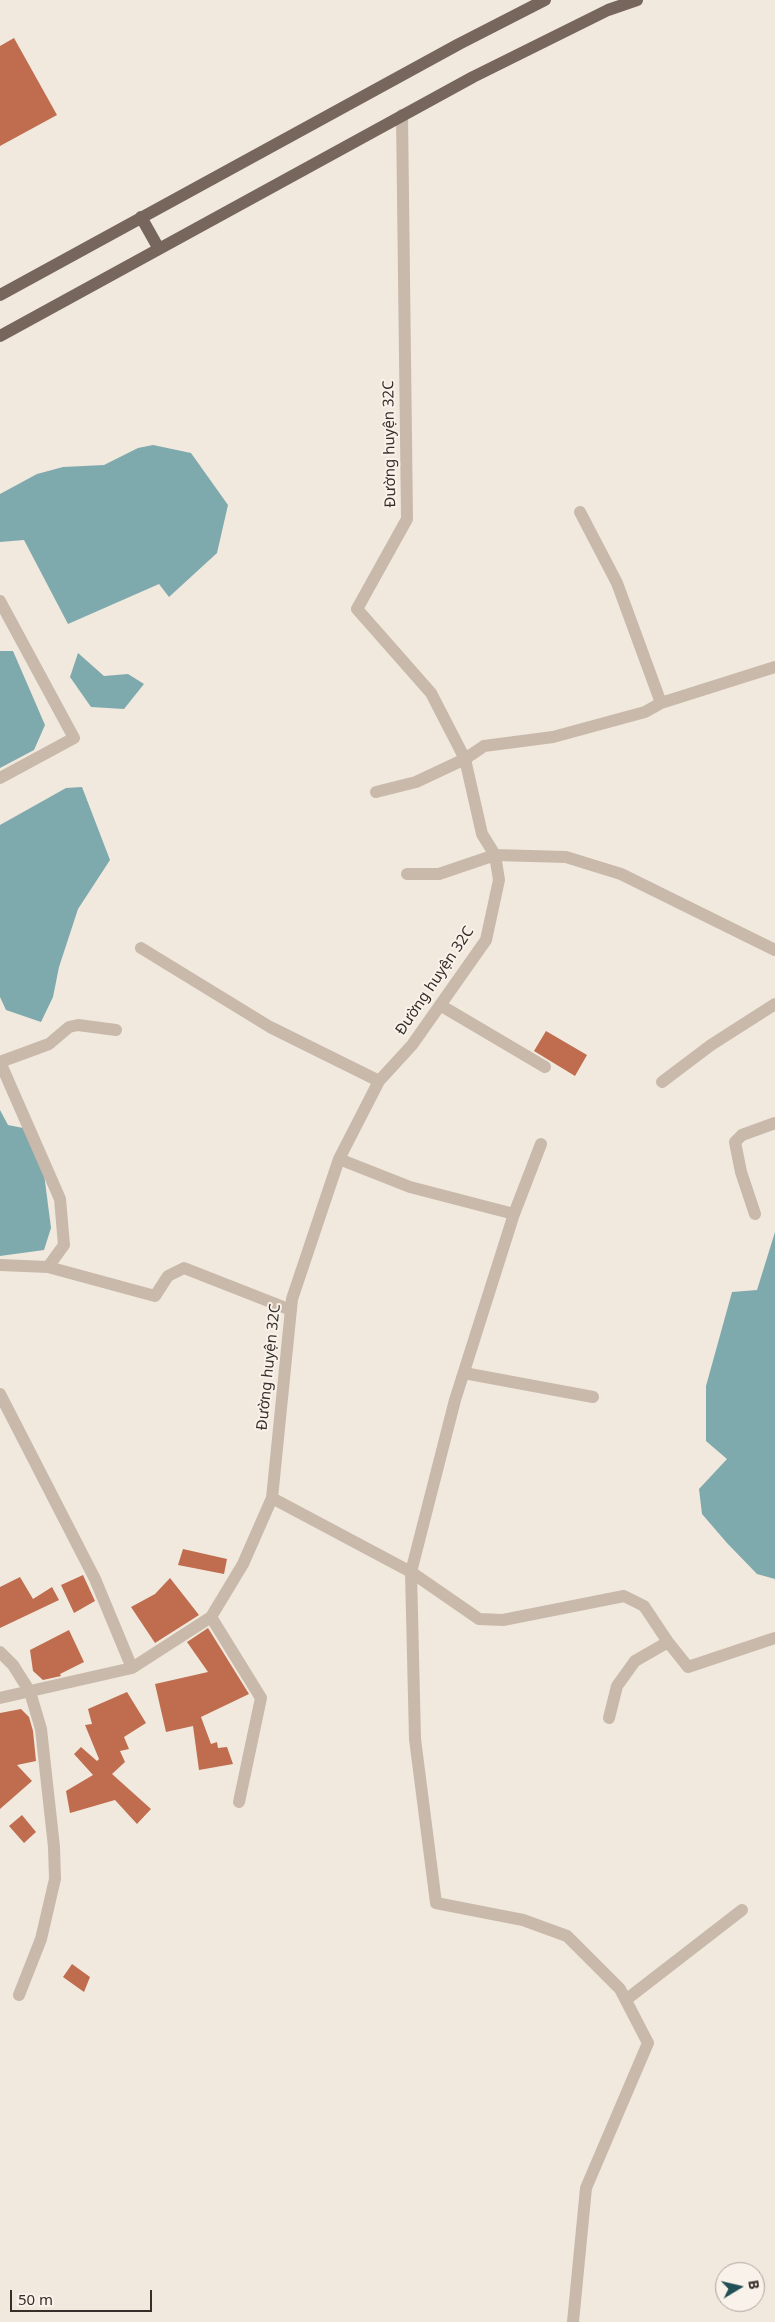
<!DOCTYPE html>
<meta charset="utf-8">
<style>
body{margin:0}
#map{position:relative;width:775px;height:2322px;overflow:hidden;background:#f1e9de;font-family:"Noto Sans",sans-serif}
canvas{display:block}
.north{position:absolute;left:715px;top:2262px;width:50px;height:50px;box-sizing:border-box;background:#f9f2ea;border:1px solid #aba49d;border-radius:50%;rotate:81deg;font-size:14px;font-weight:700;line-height:20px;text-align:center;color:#362e29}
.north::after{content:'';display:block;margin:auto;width:18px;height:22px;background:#215056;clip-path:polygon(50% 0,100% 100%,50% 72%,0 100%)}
.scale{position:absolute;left:10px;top:2290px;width:142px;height:22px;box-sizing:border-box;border:2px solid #362e29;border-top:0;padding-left:6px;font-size:15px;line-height:18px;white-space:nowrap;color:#362e29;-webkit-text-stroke:4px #f9f2ea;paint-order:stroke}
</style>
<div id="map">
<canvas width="775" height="2322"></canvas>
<div class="north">B</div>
<div class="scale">50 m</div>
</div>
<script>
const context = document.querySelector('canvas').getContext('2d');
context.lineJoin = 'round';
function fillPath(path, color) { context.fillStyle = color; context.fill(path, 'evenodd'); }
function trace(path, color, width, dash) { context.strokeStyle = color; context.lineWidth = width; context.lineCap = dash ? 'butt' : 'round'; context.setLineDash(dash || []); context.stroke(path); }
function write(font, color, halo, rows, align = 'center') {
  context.font = font + ' "Noto Sans",sans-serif'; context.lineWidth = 4; context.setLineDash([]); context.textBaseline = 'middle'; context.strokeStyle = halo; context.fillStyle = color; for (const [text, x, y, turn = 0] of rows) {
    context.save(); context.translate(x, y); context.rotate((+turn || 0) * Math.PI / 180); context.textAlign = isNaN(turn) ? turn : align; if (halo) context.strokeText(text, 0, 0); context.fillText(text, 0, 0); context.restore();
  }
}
fillPath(new Path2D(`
 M 153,445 L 191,453 L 228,505 L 217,553 L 169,597 L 159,584 L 68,624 L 24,540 L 0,542 L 0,494 L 37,474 L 63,467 L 104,465 L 138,448 Z
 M 0,651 L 13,651 L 45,725 L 34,750 L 0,768 Z
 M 78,653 L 104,676 L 128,674 L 144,684 L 124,709 L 91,707 L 70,677 Z
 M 82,787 L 110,860 L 78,909 L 59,967 L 53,997 L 41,1022 L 6,1010 L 0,997 L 0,825 L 66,788 Z
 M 0,1110 L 8,1125 L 23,1128 L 43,1166 L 51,1228 L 44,1250 L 0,1256 Z
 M 775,1232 L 775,1579 L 757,1574 L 727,1543 L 702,1514 L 699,1489 L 727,1459 L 706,1441 L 706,1386 L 732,1292 L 757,1290 Z`), '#7ea9ad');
fillPath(new Path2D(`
 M 14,38 L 57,115 L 0,146 L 0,46 Z
 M 546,1031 L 587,1055 L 575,1076 L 534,1051 Z
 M 183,1549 L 227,1559 L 224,1574 L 178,1565 Z
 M 83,1575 L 95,1601 L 74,1613 L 61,1585 Z
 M 20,1577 L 33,1599 L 52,1587 L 59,1600 L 0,1628 L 0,1587 Z
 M 170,1578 L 199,1615 L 155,1643 L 131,1607 L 155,1594 Z
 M 208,1628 L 249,1694 L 201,1717 L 211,1744 L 217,1742 L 218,1748 L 227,1747 L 233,1764 L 199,1770 L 193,1726 L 166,1732 L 155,1684 L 208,1672 L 187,1642 Z
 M 69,1630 L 84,1662 L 60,1674 L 61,1676 L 43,1680 L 33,1671 L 30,1650 Z
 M 127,1692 L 146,1723 L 124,1737 L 129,1749 L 120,1751 L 125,1762 L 112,1774 L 151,1809 L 137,1824 L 115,1800 L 70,1813 L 66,1791 L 93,1775 L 74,1754 L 81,1747 L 97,1761 L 99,1759 L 85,1725 L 92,1724 L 88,1709 Z
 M 21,1709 L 29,1717 L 33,1731 L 36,1761 L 17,1765 L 32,1781 L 0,1809 L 0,1713 Z
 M 22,1815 L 36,1832 L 24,1843 L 9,1826 Z
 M 72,1964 L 90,1977 L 84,1992 L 63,1977 Z`), '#bf6d4e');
trace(new Path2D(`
 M 580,512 L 617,583 L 661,703
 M 0,601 L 74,738 L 0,778
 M 376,792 L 416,782 L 465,759 L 484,746 L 553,737 L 645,712 L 661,703 L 775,667
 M 407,874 L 439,874 L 495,855 L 566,857 L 621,874 L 775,950
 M 141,948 L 270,1027 L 379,1081
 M 440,1005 L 545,1067
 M 0,1062 L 60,1199 L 64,1245 L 48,1267 L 0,1265
 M 0,1062 L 49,1044 L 69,1027 L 78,1025 L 116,1030
 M 662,1082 L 711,1045 L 775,1004
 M 541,1144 L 514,1214 L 455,1400 L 411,1572 L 415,1739 L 436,1903 L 523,1920 L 567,1936 L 620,1989 L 648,2043 L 586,2188 L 573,2322
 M 339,1159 L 410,1187 L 514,1214
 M 755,1214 L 741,1172 L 735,1142 L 742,1135 L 775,1123
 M 48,1267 L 155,1296 L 168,1276 L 184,1268 L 291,1310
 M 464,1373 L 593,1397
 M 0,1394 L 95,1579 L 132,1668
 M 272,1498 L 411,1572 L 479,1619 L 503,1620 L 624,1596 L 644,1606 L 668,1642 L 688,1667 L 775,1638
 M 211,1617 L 261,1698 L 239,1802
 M 0,1652 L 13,1665 L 30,1692 L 41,1729 L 54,1847 L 55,1879 L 41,1939 L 19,1995
 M 0,1698 L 132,1668 L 211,1617 L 243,1564 L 272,1498 L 292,1299 L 339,1159 L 379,1081 L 412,1045 L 486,940 L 499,880 L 495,855 L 482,834 L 465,759 L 431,693 L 357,609 L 407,519 L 402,115
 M 609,1718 L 617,1686 L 635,1661 L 668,1642
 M 627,1999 L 742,1910`), '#c9b9aa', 12);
trace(new Path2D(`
 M 141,217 L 159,249
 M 0,295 L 459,44 L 545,0
 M 0,336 L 473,77 L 608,10 L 637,0`), '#77665b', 12);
write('15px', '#362e29', '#f9f2ea', [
 ["Đường huyện 32C",390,444,-91],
 ["Đường huyện 32C",435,981,-56],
 ["Đường huyện 32C",269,1367,-84]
]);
</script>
